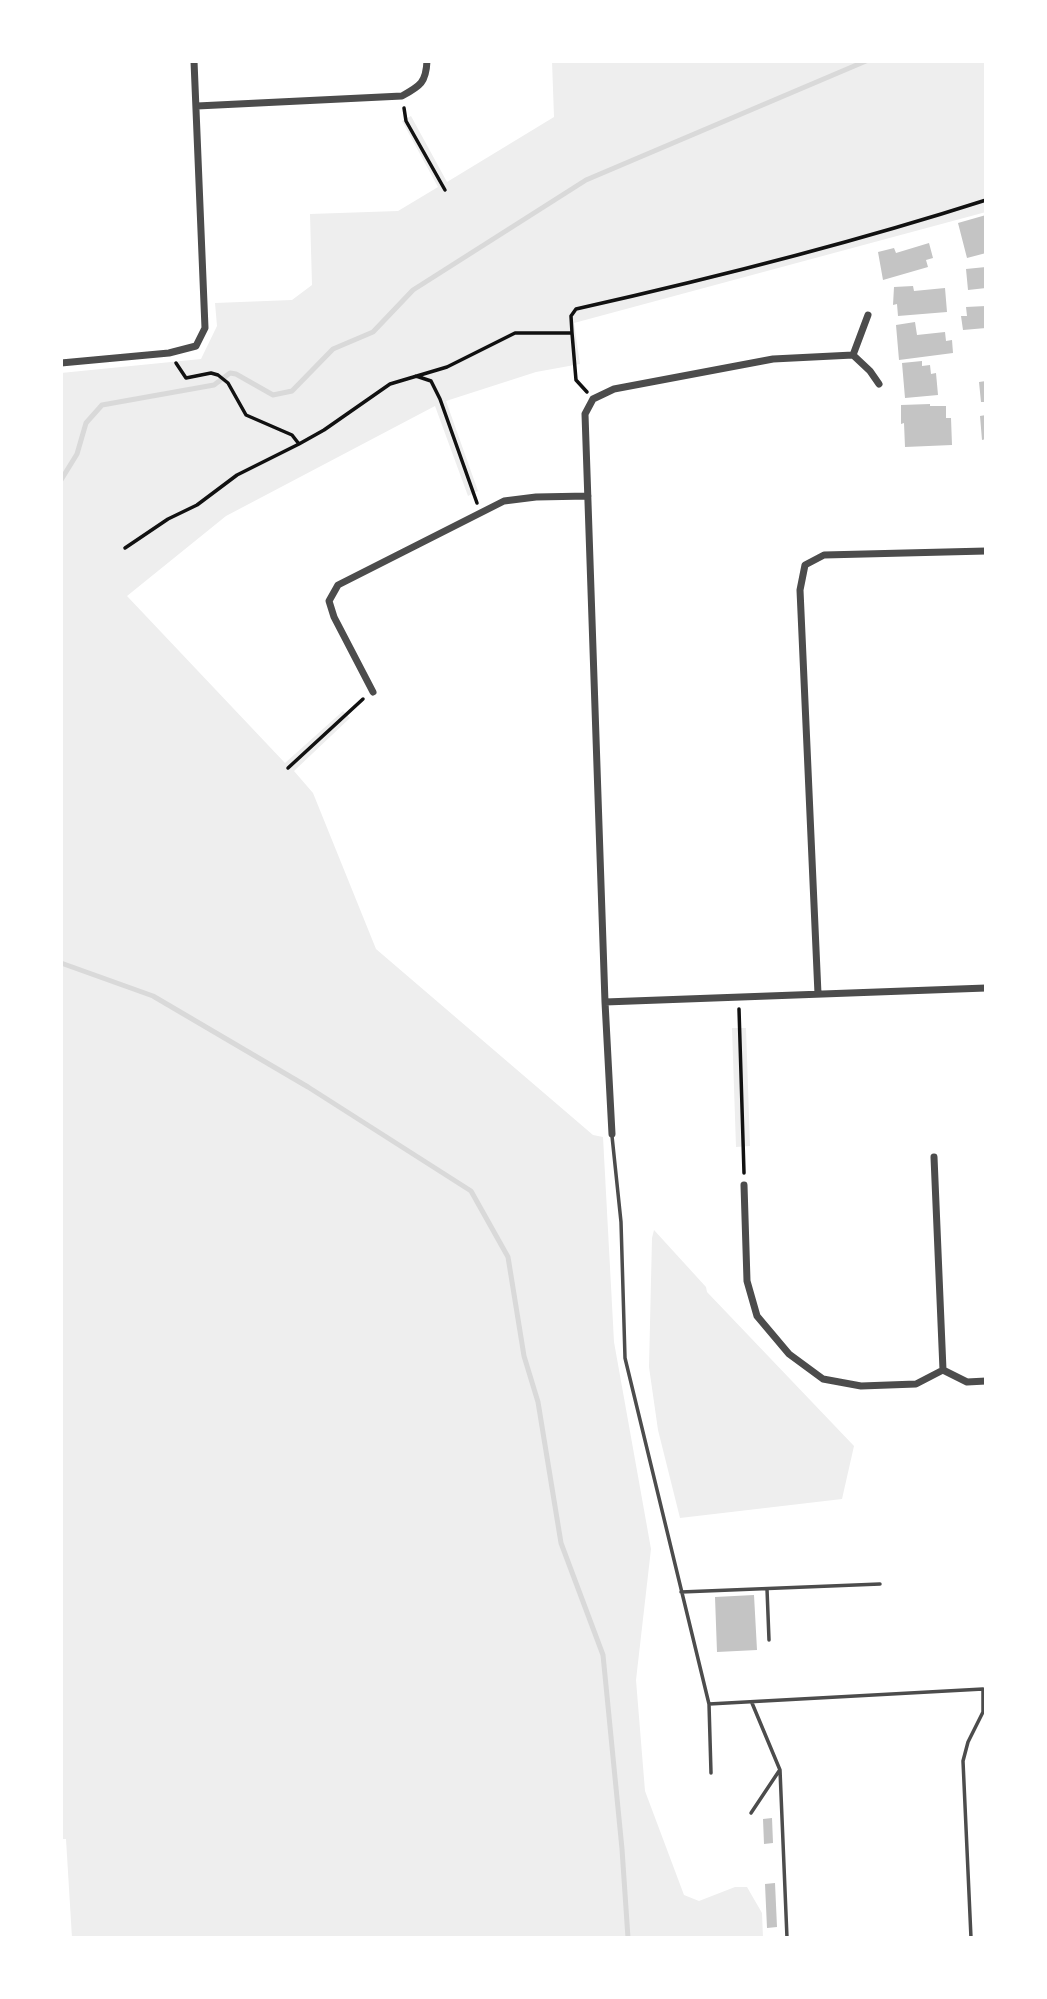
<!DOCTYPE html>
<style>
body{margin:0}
#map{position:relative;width:1047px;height:1999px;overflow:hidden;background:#fff;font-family:"PT Sans",sans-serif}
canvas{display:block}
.frame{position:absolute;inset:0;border:63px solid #fff;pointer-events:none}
</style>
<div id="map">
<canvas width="1047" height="1999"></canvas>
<div class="frame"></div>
</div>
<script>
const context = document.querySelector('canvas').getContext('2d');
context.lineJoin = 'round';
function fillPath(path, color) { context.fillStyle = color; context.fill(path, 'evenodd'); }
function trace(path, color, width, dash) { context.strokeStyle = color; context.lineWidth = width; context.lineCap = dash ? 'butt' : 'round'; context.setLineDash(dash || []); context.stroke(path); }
fillPath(new Path2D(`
 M 552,61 L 986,61 L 986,212 L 574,323 L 580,364 L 536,372 L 446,401 L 478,491 L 468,496 L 435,406 L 226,516 L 127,596 L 285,763 L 343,711 L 350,718 L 294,771 L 313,793 L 376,949 L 593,1135 L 603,1137 L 614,1342 L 651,1549 L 636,1680 L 645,1791 L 684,1895 L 699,1901 L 735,1887 L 747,1887 L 762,1913 L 763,1938 L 72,1938 L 66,1839 L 61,1839 L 61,373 L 201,359 L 217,326 L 215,303 L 292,300 L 312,285 L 310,214 L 398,211 L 438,187 L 402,121 L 411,116 L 447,182 L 554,117 Z
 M 732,1028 L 746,1028 L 750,1146 L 736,1147 Z
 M 654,1230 L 706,1287 L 707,1292 L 854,1446 L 842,1499 L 680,1518 L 658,1430 L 649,1367 L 652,1238 Z`), '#eee');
trace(new Path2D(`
 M 61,480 L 77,454 L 86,423 L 102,405 L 214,385 L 230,373 L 236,374 L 273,395 L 292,391 L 333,349 L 373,332 L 413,290 L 586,180 L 866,61
 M 61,963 L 153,996 L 308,1087 L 471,1191 L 508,1257 L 524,1356 L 538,1402 L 561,1543 L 603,1655 L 622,1849 L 628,1938`), '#d9d9d9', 5);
fillPath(new Path2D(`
 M 986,215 L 986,253 L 967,258 L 958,223 Z
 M 929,243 L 933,258 L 926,260 L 928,267 L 883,280 L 878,252 L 894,248 L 896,253 Z
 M 986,267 L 986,288 L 968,290 L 966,269 Z
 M 913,286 L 914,291 L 945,288 L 947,312 L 898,316 L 897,304 L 893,305 L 894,287 Z
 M 986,306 L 986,328 L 963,330 L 961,316 L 967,316 L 966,307 Z
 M 915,322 L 917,335 L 945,332 L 946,341 L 952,340 L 953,353 L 899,360 L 896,325 Z
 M 922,361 L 922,366 L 930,365 L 931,374 L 936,373 L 938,395 L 905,398 L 902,363 Z
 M 986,381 L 986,402 L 981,402 L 979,382 Z
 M 930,404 L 930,406 L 946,406 L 946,418 L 951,418 L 952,445 L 905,447 L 904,423 L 901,424 L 901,405 Z
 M 986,415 L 986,439 L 982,440 L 980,416 Z
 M 754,1595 L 757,1650 L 717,1652 L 715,1597 Z
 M 772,1818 L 773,1843 L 764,1844 L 763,1819 Z
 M 775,1883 L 777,1927 L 767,1928 L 765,1884 Z`), '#c4c4c4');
trace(new Path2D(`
 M 404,108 L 406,121 L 445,190
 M 572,333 L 576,380 L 587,392
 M 176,363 L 186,378 L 211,373 L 218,375 L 228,383 L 246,415 L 292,435 L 299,444 L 324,430 L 390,384 L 447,367 L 515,333 L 572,333 L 571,316 L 576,309 C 714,278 852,243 986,200
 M 416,376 L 431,381 L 440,399 L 477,503
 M 125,548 L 168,519 L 197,505 L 237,475 L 299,444
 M 288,768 L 363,699
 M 739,1009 L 744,1173`), '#111', 3.5);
trace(new Path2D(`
 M 612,1136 L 621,1222 L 625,1358 L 709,1704 L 711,1773
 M 767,1589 L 769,1640
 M 681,1592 L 880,1584
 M 752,1703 L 780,1770 L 787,1938
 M 709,1704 L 983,1689 L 983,1712 L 968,1742 L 963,1761 L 971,1938
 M 751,1813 L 779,1771`), '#4c4c4c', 3.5);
trace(new Path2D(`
 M 197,106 L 402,96 C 420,86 426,83 427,61
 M 868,315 L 853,355 L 870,371 L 879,384
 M 61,363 L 169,353 L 196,346 L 205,328 L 194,61
 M 373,692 L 334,617 L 329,601 L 338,585 L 504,501 L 536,497 L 588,496
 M 818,994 L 800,590 L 805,565 L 824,555 L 986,551
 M 605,1002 L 986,988
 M 612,1134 L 605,1002 L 585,414 L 593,399 L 614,389 L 773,359 L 853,355
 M 934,1157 L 943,1370
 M 744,1185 L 747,1281 L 757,1316 L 789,1354 L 823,1379 L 861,1386 L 916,1384 L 943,1370 L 967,1382 L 986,1381`), '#4c4c4c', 7);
</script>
